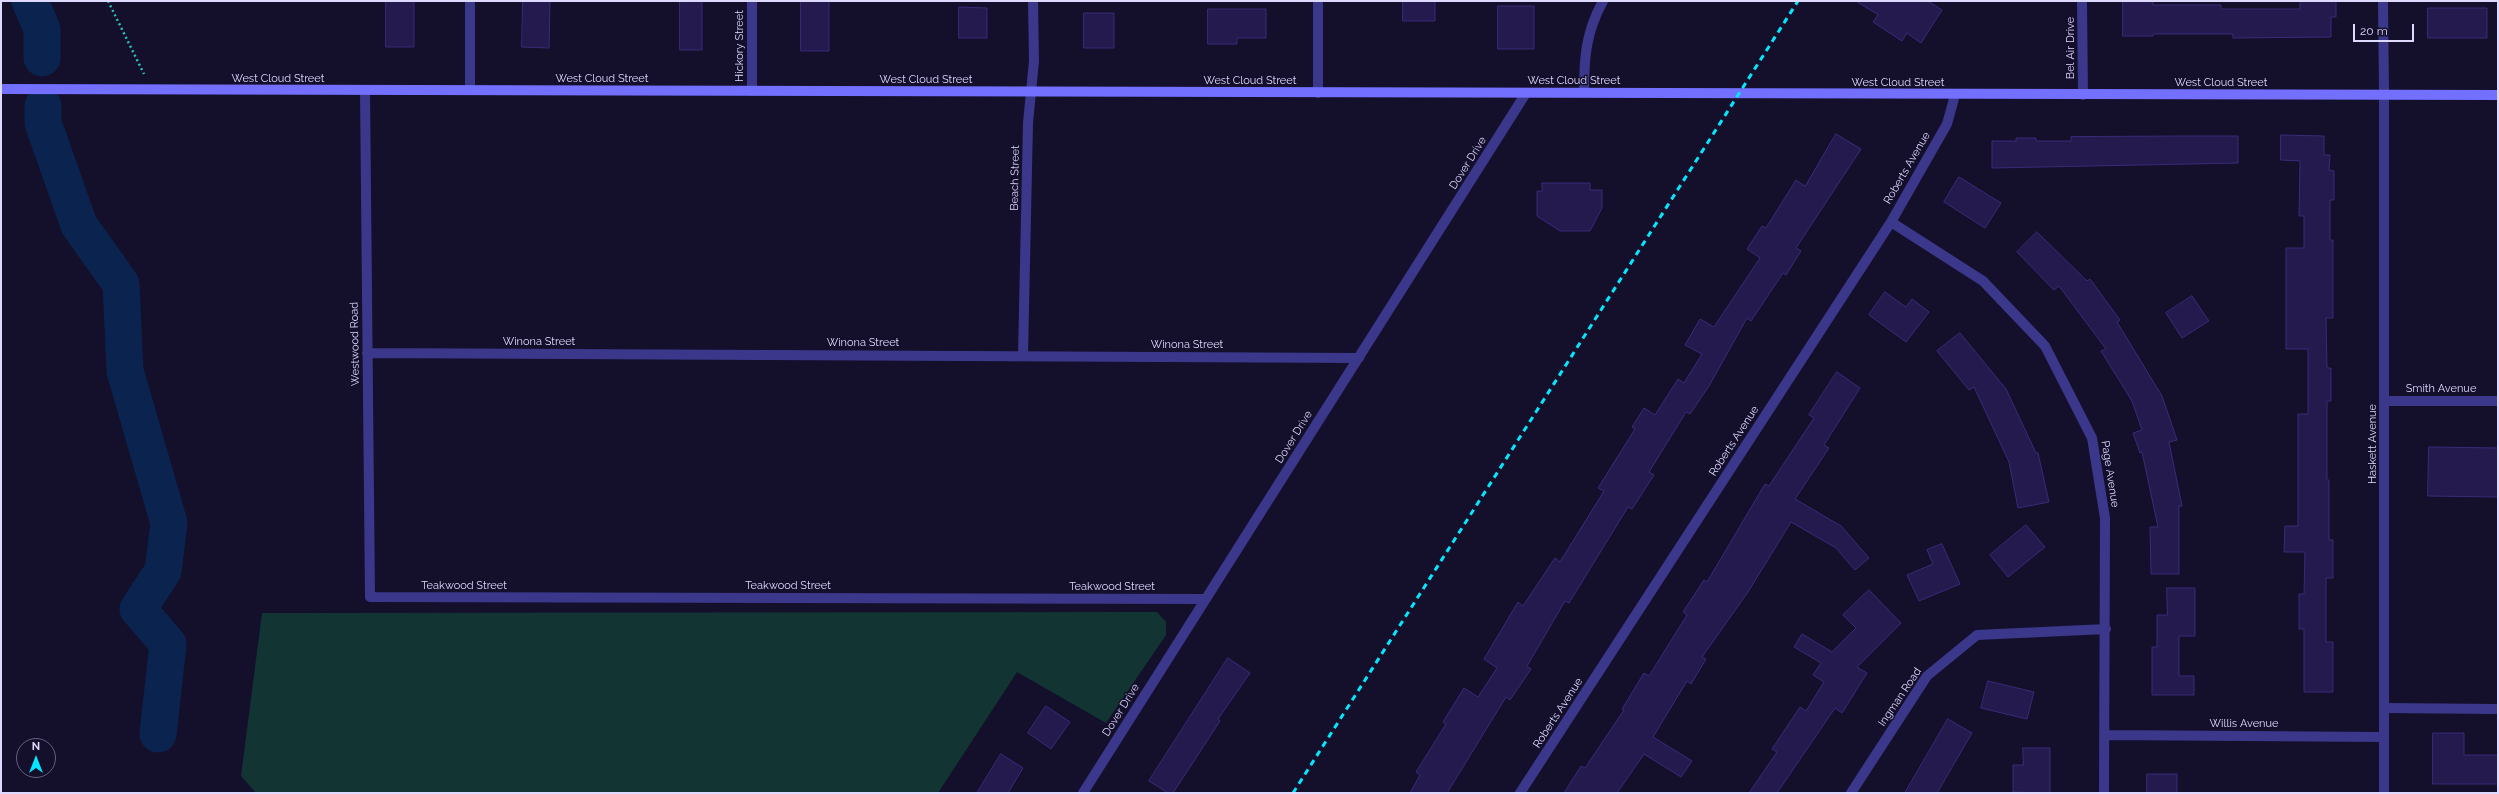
<!DOCTYPE html>
<style>
body{margin:0}
#map{position:relative;width:2499px;height:794px;overflow:hidden;background:#140f2b;font-family:Raleway,sans-serif}
canvas{display:block}
.frame{position:absolute;inset:0;border:2px solid #ddd9ff;pointer-events:none}
.north{position:absolute;left:16px;top:738px;width:40px;height:40px;box-sizing:border-box;background:#140f2b;border:1px solid #646080;border-radius:50%;rotate:0deg;font-size:11px;font-weight:700;line-height:16px;text-align:center;color:#ddd9ff}
.north::after{content:'';display:block;margin:auto;width:14px;height:18px;background:#05e7ff;clip-path:polygon(50% 0,100% 100%,50% 72%,0 100%)}
.scale{position:absolute;left:2353px;top:24px;width:61px;height:18px;box-sizing:border-box;border:2px solid #ddd9ff;border-top:0;padding-left:5px;font-size:12px;line-height:14px;white-space:nowrap;color:#ddd9ff;-webkit-text-stroke:3px #140f2b;paint-order:stroke}
</style>
<div id="map">
<canvas width="2499" height="794"></canvas>
<div class="frame"></div>
<div class="north">N</div>
<div class="scale">20 m</div>
</div>
<script>
const context = document.querySelector('canvas').getContext('2d');
context.lineJoin = 'round';
function fillPath(path, color) { context.fillStyle = color; context.fill(path, 'evenodd'); }
function trace(path, color, width, dash) { context.strokeStyle = color; context.lineWidth = width; context.lineCap = dash ? 'butt' : 'round'; context.setLineDash(dash || []); context.stroke(path); }
function write(font, color, halo, rows, align = 'center') {
  context.font = font + ' Raleway,sans-serif'; context.lineWidth = 3; context.setLineDash([]); context.textBaseline = 'middle'; context.strokeStyle = halo; context.fillStyle = color; for (const [text, x, y, turn = 0] of rows) {
    context.save(); context.translate(x, y); context.rotate((+turn || 0) * Math.PI / 180); context.textAlign = isNaN(turn) ? turn : align; if (halo) context.strokeText(text, 0, 0); context.fillText(text, 0, 0); context.restore();
  }
}
fillPath(new Path2D(`
 M 1157,612 L 1166,622 L 1166,635 L 1106,723 L 1017,672 L 938,793 L 256,793 L 241,776 L 262,613 Z`), '#123534');
trace(new Path2D(`
 M 30,1 L 42,29 L 42,58
 M 43,106 L 43,123 L 79,225 L 121,284 L 125,371 L 169,523 L 163,571 L 138,609 L 168,644 L 158,734`), '#0a244f', 37);
const building = new Path2D(`
 M 386,1 L 414,1 L 414,47 L 386,47 Z
 M 523,1 L 550,1 L 549,48 L 522,47 Z
 M 680,1 L 702,1 L 702,50 L 680,50 Z
 M 801,1 L 829,1 L 829,51 L 801,51 Z
 M 1403,1 L 1435,1 L 1435,21 L 1403,21 Z
 M 1856,1 L 1928,1 L 1942,10 L 1921,43 L 1907,33 L 1902,41 L 1873,22 L 1878,15 Z
 M 2123,1 L 2153,1 L 2153,5 L 2221,5 L 2221,9 L 2300,9 L 2300,1 L 2336,1 L 2336,17 L 2331,17 L 2331,37 L 2233,38 L 2233,34 L 2153,34 L 2153,36 L 2123,36 Z
 M 1498,6 L 1534,6 L 1534,49 L 1498,49 Z
 M 959,7 L 987,8 L 987,38 L 959,38 Z
 M 2428,8 L 2487,8 L 2487,38 L 2428,38 Z
 M 1208,9 L 1266,9 L 1266,38 L 1237,38 L 1237,44 L 1208,44 Z
 M 1084,13 L 1114,13 L 1114,48 L 1084,48 Z
 M 1836,134 L 1861,149 L 1796,248 L 1801,251 L 1786,275 L 1783,273 L 1751,321 L 1747,318 L 1709,386 L 1690,414 L 1686,412 L 1649,472 L 1654,475 L 1632,509 L 1628,507 L 1569,603 L 1565,601 L 1527,666 L 1531,669 L 1510,700 L 1506,697 L 1447,793 L 1410,793 L 1420,775 L 1416,772 L 1446,724 L 1443,722 L 1464,688 L 1478,697 L 1497,668 L 1484,659 L 1518,602 L 1523,606 L 1555,558 L 1560,562 L 1604,491 L 1598,488 L 1635,429 L 1632,427 L 1644,408 L 1655,415 L 1678,379 L 1684,383 L 1702,354 L 1685,345 L 1700,319 L 1714,327 L 1760,258 L 1747,249 L 1762,226 L 1766,228 L 1796,180 L 1805,186 Z
 M 2281,135 L 2324,136 L 2324,155 L 2330,155 L 2329,170 L 2334,171 L 2334,200 L 2330,200 L 2330,240 L 2333,240 L 2333,318 L 2326,318 L 2327,368 L 2331,368 L 2331,401 L 2327,401 L 2327,480 L 2329,480 L 2329,540 L 2333,540 L 2333,578 L 2326,578 L 2326,642 L 2333,642 L 2333,692 L 2304,692 L 2304,629 L 2299,629 L 2299,594 L 2304,594 L 2305,552 L 2284,552 L 2285,526 L 2298,526 L 2298,414 L 2308,414 L 2308,349 L 2286,349 L 2286,248 L 2304,248 L 2304,216 L 2299,216 L 2300,161 L 2281,160 Z
 M 2185,136 L 2238,136 L 2238,163 L 1992,168 L 1992,141 L 2016,141 L 2016,138 L 2036,138 L 2036,141 L 2071,141 L 2071,137 Z
 M 1959,177 L 2001,203 L 1985,228 L 1944,202 Z
 M 1542,183 L 1590,183 L 1590,190 L 1602,190 L 1602,208 L 1590,231 L 1560,231 L 1537,216 L 1537,191 L 1542,191 Z
 M 2037,232 L 2087,281 L 2090,279 L 2120,320 L 2117,322 L 2162,396 L 2177,440 L 2169,442 L 2182,506 L 2179,506 L 2179,574 L 2151,574 L 2150,527 L 2158,527 L 2142,452 L 2140,453 L 2133,433 L 2142,430 L 2132,401 L 2101,351 L 2106,349 L 2059,286 L 2054,290 L 2017,252 Z
 M 1885,292 L 1906,307 L 1912,299 L 1929,312 L 1906,342 L 1869,315 Z
 M 2192,296 L 2209,321 L 2182,338 L 2166,313 Z
 M 1960,333 L 2006,389 L 2036,453 L 2038,453 L 2049,502 L 2018,508 L 2009,462 L 1974,387 L 1969,390 L 1937,351 Z
 M 1837,372 L 1860,388 L 1824,445 L 1829,448 L 1795,499 L 1841,526 L 1869,558 L 1855,570 L 1836,548 L 1791,522 L 1748,592 L 1702,657 L 1706,659 L 1691,684 L 1687,681 L 1653,737 L 1692,761 L 1681,777 L 1644,754 L 1617,793 L 1564,793 L 1581,766 L 1585,768 L 1624,710 L 1622,709 L 1644,673 L 1649,676 L 1687,615 L 1683,612 L 1704,580 L 1707,582 L 1765,484 L 1769,486 L 1814,418 L 1809,415 Z
 M 2429,447 L 2498,448 L 2498,497 L 2428,496 Z
 M 2026,525 L 2045,547 L 2008,577 L 1990,555 Z
 M 1942,544 L 1960,584 L 1919,601 L 1907,575 L 1933,564 L 1927,550 Z
 M 2167,588 L 2195,588 L 2195,636 L 2179,636 L 2179,676 L 2194,676 L 2194,695 L 2152,695 L 2152,647 L 2157,647 L 2157,615 L 2167,615 Z
 M 1869,590 L 1901,623 L 1857,667 L 1867,673 L 1842,713 L 1835,708 L 1777,793 L 1749,793 L 1777,752 L 1772,749 L 1800,707 L 1806,711 L 1824,682 L 1813,675 L 1821,663 L 1794,647 L 1802,634 L 1832,652 L 1856,628 L 1843,615 Z
 M 1228,658 L 1250,673 L 1218,719 L 1220,721 L 1173,793 L 1168,793 L 1149,781 Z
 M 1988,681 L 2034,692 L 2027,719 L 1981,708 Z
 M 1046,706 L 1070,722 L 1051,749 L 1028,733 Z
 M 1948,719 L 1972,733 L 1937,793 L 1905,793 Z
 M 2433,733 L 2464,733 L 2464,755 L 2498,755 L 2498,784 L 2433,784 Z
 M 2023,748 L 2050,748 L 2050,793 L 2013,792 L 2013,765 L 2023,765 Z
 M 1001,754 L 1023,768 L 1008,793 L 977,793 Z
 M 2147,774 L 2177,774 L 2177,793 L 2147,793 Z`);
fillPath(building, '#241a4d');
trace(building, '#3a2b7a', 1);
trace(new Path2D(`
 M 108,1 L 144,74`), '#2ac2b8', 2.5, [2, 3]);
trace(new Path2D(`
 M 470,1 L 470,90
 M 1318,1 L 1318,93
 M 2082,1 L 2083,95
 M 2383,1 L 2384,94
 M 365,91 L 370,597 L 1206,599
 M 752,91 L 752,1
 M 1584,92 C 1584,57 1586,32 1603,1
 M 1891,222 L 1983,281 L 2045,346 L 2092,438 L 2105,518 L 2104,793
 M 367,353 L 1359,358
 M 1023,355 L 1028,123 L 1034,61 L 1033,1
 M 2385,401 L 2498,401
 M 2384,708 L 2498,709
 M 2105,735 L 2384,737
 M 1083,793 L 1526,93
 M 1520,793 L 1891,222 L 1947,124 L 1955,95
 M 1851,793 L 1927,676 L 1977,635 L 2106,629`), '#3b388c', 10);
trace(new Path2D(`
 M 2384,793 L 2384,94`), '#3b388c', 10);
trace(new Path2D(`
 M 1,89 L 2498,95`), '#7370ff', 10);
trace(new Path2D(`
 M 1293,793 L 1798,1`), '#05e7ff', 3, [6, 5]);
write('11px', '#ddd9ff', '#140f2b', [
 ["Hickory Street",740,46,-90],
 ["Bel Air Drive",2071,48,-90],
 ["West Cloud Street",278,79],
 ["West Cloud Street",602,79],
 ["West Cloud Street",926,80],
 ["West Cloud Street",1250,81],
 ["West Cloud Street",1574,81],
 ["West Cloud Street",1898,83],
 ["West Cloud Street",2221,83],
 ["Dover Drive",1468,163,-58],
 ["Roberts Avenue",1907,168,-60],
 ["Beach Street",1015,178,-89],
 ["Winona Street",539,342],
 ["Winona Street",863,343],
 ["Westwood Road",355,344,-91],
 ["Winona Street",1187,345],
 ["Smith Avenue",2441,389],
 ["Dover Drive",1294,437,-58],
 ["Roberts Avenue",1734,441,-57],
 ["Haskett Avenue",2373,444,-90],
 ["Page Avenue",2110,474,81],
 ["Teakwood Street",464,586],
 ["Teakwood Street",788,586],
 ["Teakwood Street",1112,587],
 ["Ingman Road",1900,697,-56],
 ["Dover Drive",1121,710,-58],
 ["Roberts Avenue",1558,713,-57],
 ["Willis Avenue",2244,724]
]);
</script>
